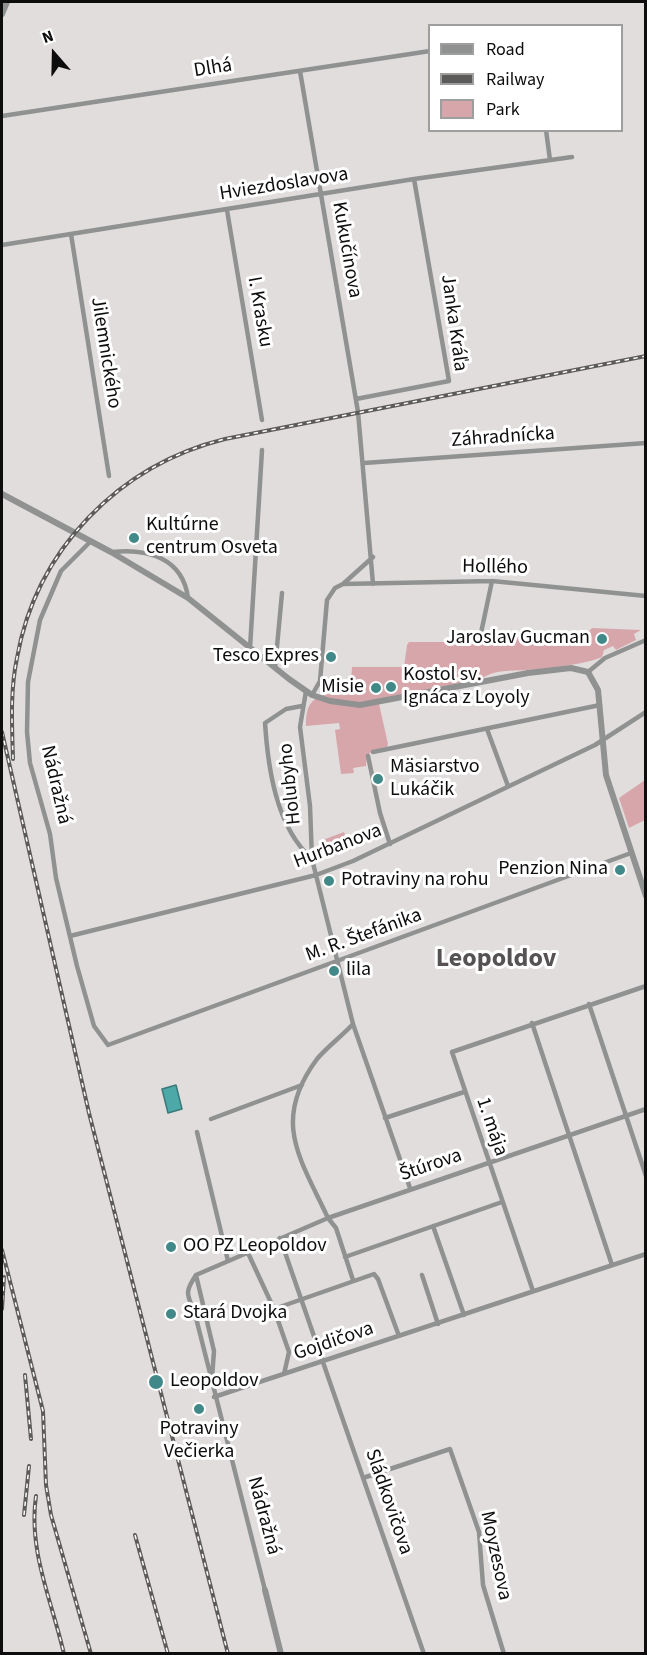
<!DOCTYPE html>
<meta charset="utf-8">
<style>
body{margin:0}
#map{position:relative;width:647px;height:1655px;overflow:hidden;background:#e2dddd;font-family:"Source Sans 3",sans-serif}
canvas{display:block}
.frame{position:absolute;inset:0;border:3px solid #0e0d0d;pointer-events:none}
.legend{position:absolute;left:428px;top:24px;width:195px;height:108px;box-sizing:border-box;background:#fff;border:2px solid #9f9e9e;margin:0;padding:8px 10px;list-style:none;font-size:18px;color:#0e0d0d}
.legend li{display:flex;align-items:center;gap:12px;height:30px}
.legend b{width:30px;border:2px solid #9f9e9e}
.north{position:absolute;left:24px;top:24px;width:60px;height:60px;-webkit-text-stroke:4px #fff;paint-order:stroke;rotate:340deg;font-size:16px;font-weight:700;line-height:24px;text-align:center;color:#0e0d0d}
.north::after{content:'';display:block;margin:auto;width:21px;height:27px;background:#0e0d0d;clip-path:polygon(50% 0,100% 100%,50% 72%,0 100%)}
</style>
<div id="map">
<canvas width="647" height="1655"></canvas>
<div class="frame"></div>
<ul class="legend">
<li><b style="height:8px;background:#909292"></b>Road</li>
<li><b style="height:8px;background:#5d5a5a"></b>Railway</li>
<li><b style="height:16px;background:#d7a6aa"></b>Park</li>
</ul>
<div class="north">N</div>
</div>
<script>
const context = document.querySelector('canvas').getContext('2d');
context.lineJoin = 'round';
function fillPath(path, color) { context.fillStyle = color; context.fill(path, 'evenodd'); }
function trace(path, color, width, dash) { context.strokeStyle = color; context.lineWidth = width; context.lineCap = dash ? 'butt' : 'round'; context.setLineDash(dash || []); context.stroke(path); }
function write(font, color, halo, rows, align = 'center') {
  context.font = font + ' "Source Sans 3",sans-serif'; context.lineWidth = 6; context.setLineDash([]); context.textBaseline = 'middle'; context.strokeStyle = halo; context.fillStyle = color; for (const [text, x, y, turn = 0] of rows) {
    context.save(); context.translate(x, y); context.rotate((+turn || 0) * Math.PI / 180); context.textAlign = isNaN(turn) ? turn : align; if (halo) context.strokeText(text, 0, 0); context.fillText(text, 0, 0); context.restore();
  }
}
fillPath(new Path2D(`
 M 592,628 L 641,630 L 634,634 L 636,640 L 616,650 L 613,646 L 604,650 L 602,657 C 587,664 545,669 527,670 C 510,671 495,669 481,679 L 378,699 L 388,744 L 387,747 C 373,750 367,750 366,766 L 353,768 L 354,773 L 341,774 L 335,730 L 340,729 L 339,723 L 306,726 C 306,709 308,702 323,694 L 321,686 L 325,679 L 351,681 L 352,667 L 404,667 L 407,645 L 409,642 L 445,642 L 483,635 L 587,633 Z
 M 645,780 L 645,820 L 629,828 L 619,798 Z
 M 344,832 L 351,850 L 322,859 L 320,841 Z`), '#d7a6aa');
const water = new Path2D(`
 M 176,1085 L 182,1109 L 168,1113 L 162,1089 Z`);
fillPath(water, '#4da8a8');
trace(water, '#3a7a7a', 1.5);
trace(new Path2D(`
 M 300,71 L 358,412 L 373,584
 M 2,116 L 430,51
 M 546,130 L 550,160
 M 227,210 L 262,420
 M 71,234 L 109,476
 M 2,245 L 414,179 L 572,157
 M 356,399 L 449,381 L 414,179
 M 364,463 L 646,443
 M 90,542 L 61,571 L 40,620 L 28,682 L 27,732 L 30,763 L 50,834 L 56,878 L 77,966 L 94,1026 L 108,1045 L 631,853
 M 112,552 C 147,548 183,558 188,598
 M 343,584 L 492,581 L 646,596
 M 481,633 L 492,581
 M 250,648 L 262,450
 M 275,668 L 282,593
 M 588,672 L 605,658 L 646,640
 M 306,691 L 300,727 L 310,806 L 312,859 L 353,1024 L 410,1188
 M 312,695 L 320,681 L 327,600 L 335,588 L 343,584 L 373,557
 M 302,706 L 286,709 L 265,723 C 268,768 276,827 312,859
 M 487,729 L 508,786
 M 373,752 L 600,705
 M 368,756 L 380,813 L 390,844
 M 70,936 L 316,875 L 353,861 L 595,745 L 646,712
 M 589,1004 L 646,1176
 M 532,1023 L 612,1265
 M 385,1118 L 464,1092
 M 211,1119 L 302,1085
 M 197,1132 L 228,1261
 M 433,1226 L 464,1315
 M 280,1238 L 424,1654
 M 248,1253 L 274,1309 L 289,1352 L 284,1374
 M 345,1257 L 502,1202
 M 196,1275 L 328,1218 L 646,1109
 M 196,1275 C 184,1293 187,1294 195,1314 L 265,1590
 M 196,1275 L 214,1351 L 212,1378
 M 422,1275 L 438,1324
 M 353,1280 L 336,1228 L 328,1218 C 300,1158 271,1121 317,1059 C 327,1047 342,1036 353,1024
 M 533,1291 L 452,1052 L 646,986
 M 274,1309 L 374,1274 L 378,1279 L 399,1336
 M 214,1397 L 646,1254
 M 363,1478 L 450,1449 L 479,1532 L 483,1585 L 504,1654`), '#909292', 4.5);
trace(new Path2D(`
 M 2,14 L 7,2
 M 2,494 L 111,552 L 188,598 L 289,679 L 312,695 L 330,701 L 360,705 L 528,673 L 571,668 L 588,672 L 598,690 L 606,775 L 646,896
 M 265,1590 L 281,1654`), '#909292', 6);
const rail = new Path2D(`
 M 2,732 L 89,1113 L 228,1654
 M 13,759 C 12,725 10,691 17,658 C 36,550 119,465 225,439 L 646,356
 M 2,1250 L 43,1411 L 46,1485 L 51,1515 L 91,1654
 M 2,1309 L 4,1277
 M 25,1375 L 31,1439
 M 36,1496 C 28,1551 52,1601 64,1654
 M 24,1515 L 29,1466
 M 135,1535 L 168,1654`);
trace(rail, '#5d5a5a', 4);
trace(rail, '#fff', 1.5, [4.5]);
for (const [x, y, r, color] of [
 [134,538,6,"#418989"],
 [602,639,6,"#418989"],
 [331,657,6,"#418989"],
 [391,687,6,"#418989"],
 [376,688,6,"#418989"],
 [378,779,6,"#418989"],
 [620,870,6,"#418989"],
 [329,881,6,"#418989"],
 [334,971,6,"#418989"],
 [171,1247,6,"#418989"],
 [171,1314,6,"#418989"],
 [156,1382,8,"#418989"],
 [199,1409,6,"#418989"]
]) { const dot = new Path2D(); dot.arc(x, y, r, 0, 2 * Math.PI); context.fillStyle = color; context.fill(dot); trace(dot, '#fff', 2); }
write('20px', '#0e0d0d', '#fff', [
 ["Dlhá",213,69,-9],
 ["Hviezdoslavova",284,185,-9],
 ["Kukučínova",346,250,80],
 ["I. Krasku",259,312,80],
 ["Janka Kráľa",453,323,82],
 ["Jilemnického",105,353,81],
 ["Záhradnícka",503,438,-4],
 ["Hollého",495,568,1],
 ["Holubyho",291,784,-96],
 ["Nádražná",55,785,77],
 ["Hurbanova",338,847,-21],
 ["M. R. Štefánika",364,936,-20],
 ["1. mája",491,1127,71],
 ["Štúrova",431,1166,-19],
 ["Gojdičova",334,1342,-19],
 ["Sládkovičova",388,1502,71],
 ["Nádražná",263,1516,75],
 ["Moyzesova",495,1556,78]
]);
write('20px', '#0e0d0d', '#fff', [
 ["Kultúrne",146,526],
 ["centrum Osveta",146,549],
 ["Jaroslav Gucman",590,639,"right"],
 ["Tesco Expres",319,657,"right"],
 ["Kostol sv.",403,676],
 ["Ignáca z Loyoly",403,699],
 ["Misie",364,688,"right"],
 ["Mäsiarstvo",390,768],
 ["Lukáčik",390,791],
 ["Penzion Nina",608,870,"right"],
 ["Potraviny na rohu",341,881],
 ["lila",346,971],
 ["OO PZ Leopoldov",183,1247],
 ["Stará Dvojka",183,1314],
 ["Leopoldov",170,1382],
 ["Potraviny",199,1430,"center"],
 ["Večierka",199,1453,"center"]
], 'left');
write('bold 26px', '#565152', '#fff', [
 ["Leopoldov",496,960]
]);
</script>
